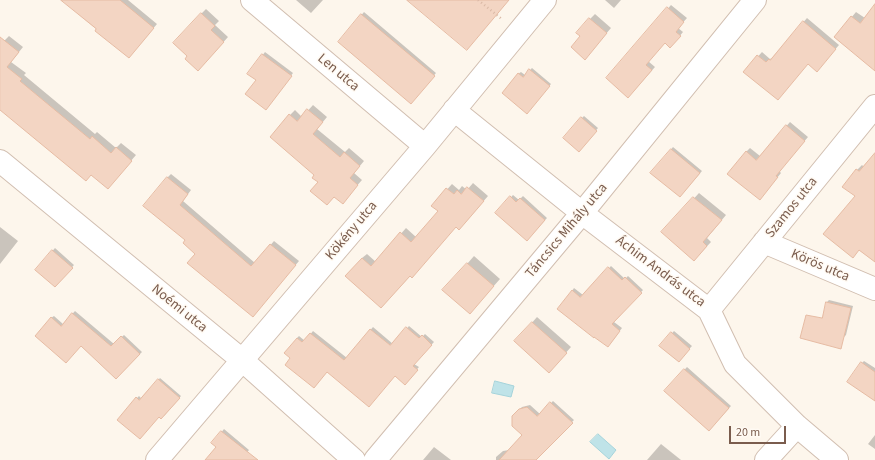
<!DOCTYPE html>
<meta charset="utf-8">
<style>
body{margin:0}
#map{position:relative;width:875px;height:460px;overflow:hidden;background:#fdf6ec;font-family:"Source Sans 3",sans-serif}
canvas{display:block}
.scale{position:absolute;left:729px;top:426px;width:57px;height:18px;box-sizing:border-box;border:2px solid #7a5c4d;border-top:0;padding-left:5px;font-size:12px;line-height:14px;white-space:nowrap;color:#7a5c4d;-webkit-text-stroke:3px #fffaf3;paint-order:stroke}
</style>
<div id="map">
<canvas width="875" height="460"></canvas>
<div class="scale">20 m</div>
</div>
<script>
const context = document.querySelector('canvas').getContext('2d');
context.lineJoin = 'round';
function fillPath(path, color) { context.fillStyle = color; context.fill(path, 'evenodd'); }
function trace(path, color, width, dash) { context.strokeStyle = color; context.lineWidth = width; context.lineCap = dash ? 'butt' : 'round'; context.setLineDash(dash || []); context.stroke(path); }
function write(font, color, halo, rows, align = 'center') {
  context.font = font + ' "Source Sans 3",sans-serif'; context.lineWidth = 3; context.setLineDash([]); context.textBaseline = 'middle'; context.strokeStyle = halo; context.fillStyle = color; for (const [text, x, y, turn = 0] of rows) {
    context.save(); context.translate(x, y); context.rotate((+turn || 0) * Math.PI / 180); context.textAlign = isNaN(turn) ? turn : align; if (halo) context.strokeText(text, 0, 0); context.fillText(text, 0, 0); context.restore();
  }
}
const water = new Path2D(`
 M 495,381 L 514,386 L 511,397 L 492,393 Z
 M 598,434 L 616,450 L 609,459 L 590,442 Z`);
fillPath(water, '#bfe3e8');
trace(water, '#a5d3da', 1);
fillPath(new Path2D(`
 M 63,0 L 128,0 L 157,24 L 129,57 Z
 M 296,0 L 323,0 L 311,13 Z
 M 605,0 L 621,0 L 614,8 Z
 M 671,5 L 687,18 L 678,28 L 683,32 L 674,43 L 665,42 L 648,61 L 655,67 L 632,93 L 607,78 Z
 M 206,9 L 219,21 L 215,25 L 228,37 L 203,65 L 201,14 Z
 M 875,11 L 875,63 L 835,37 L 856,12 L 865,18 Z
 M 364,12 L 436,73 L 413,100 L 339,42 Z
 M 595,14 L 611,28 L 589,54 L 581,36 L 590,19 Z
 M 807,18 L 839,45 L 820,67 L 808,63 L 744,72 L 762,52 L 770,59 L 773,57 Z
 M 9,36 L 23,47 L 11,62 L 26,73 L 24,75 L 95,134 L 97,132 L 116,148 L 121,143 L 136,155 L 112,183 L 91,174 L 0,109 L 0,45 Z
 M 265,52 L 293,73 L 268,107 L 257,80 L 248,74 Z
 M 532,68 L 551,84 L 529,110 L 518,74 L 521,72 L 525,75 Z
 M 313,105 L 327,117 L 317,129 L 345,152 L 349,148 L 364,161 L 354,173 L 362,180 L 347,197 L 335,195 L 319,182 L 290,115 L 295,110 L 302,117 Z
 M 584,116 L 598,128 L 581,148 L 582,118 Z
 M 790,122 L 808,137 L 779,171 L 781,173 L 764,194 L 746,152 L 750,148 L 760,156 Z
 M 673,147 L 702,171 L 682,194 L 652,173 Z
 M 875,154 L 875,261 L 856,196 L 844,187 L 857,170 L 862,165 L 864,167 Z
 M 171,174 L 191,190 L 183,201 L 255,263 L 274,241 L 299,261 L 256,312 L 196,253 L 167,178 Z
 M 473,183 L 488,196 L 464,224 L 456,226 L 386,302 L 362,258 L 367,254 L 376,262 L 406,228 L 416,237 L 439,211 L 432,206 L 452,184 L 459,190 L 462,186 L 467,190 Z
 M 699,193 L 726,215 L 707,238 L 711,242 L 698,256 L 663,232 Z
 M 513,195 L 519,200 L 523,196 L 547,218 L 527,240 L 496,213 Z
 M 0,227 L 18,241 L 0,264 Z
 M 55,248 L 74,265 L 55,286 L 36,270 Z
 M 474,256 L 500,279 L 476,306 L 467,264 Z
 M 611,266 L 625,279 L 628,276 L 643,290 L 614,322 L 622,328 L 610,344 L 572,291 L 574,288 L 583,295 Z
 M 829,300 L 853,306 L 846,335 L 844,337 L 827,302 Z
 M 75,311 L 114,344 L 124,335 L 142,352 L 116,378 L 51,318 L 54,316 L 63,324 Z
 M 537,317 L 571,347 L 554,366 L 516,341 Z
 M 409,326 L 422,337 L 425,334 L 434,342 L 414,364 L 419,367 L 405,383 L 395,375 L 328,371 L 291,358 L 297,338 L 299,336 L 305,341 L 313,331 L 347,358 L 373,327 L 393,344 Z
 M 674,331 L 692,346 L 678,361 L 660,346 Z
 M 864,361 L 875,368 L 875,400 L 862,363 Z
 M 687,367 L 731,406 L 709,430 L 665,391 Z
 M 160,378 L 181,396 L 164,416 L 159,416 L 140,438 L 137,398 L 139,396 L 142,399 Z
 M 553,401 L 574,420 L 535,460 L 496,460 L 496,457 L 503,451 L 509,450 L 523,435 L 513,417 L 522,407 L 530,405 L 540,414 Z
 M 224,429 L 249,450 L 241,460 L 206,460 L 217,447 L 213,443 Z
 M 875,435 L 875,449 L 868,444 Z
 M 661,444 L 681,460 L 647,460 Z
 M 434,447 L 451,460 L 423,460 Z`), '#0003');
const building = new Path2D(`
 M 61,0 L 120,0 L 154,28 L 129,58 L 95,31 L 96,29 Z
 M 407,0 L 509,0 L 467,50 Z
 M 875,4 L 875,71 L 834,37 L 851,16 L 860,23 Z
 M 667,7 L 684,22 L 676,32 L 681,36 L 670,48 L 665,43 L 646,65 L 652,70 L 628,98 L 606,78 Z
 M 201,13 L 215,26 L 211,30 L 224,42 L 198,71 L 185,59 L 187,56 L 173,43 Z
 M 361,14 L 435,76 L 411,104 L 338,42 Z
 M 589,18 L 607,33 L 585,60 L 571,47 L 580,36 L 576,33 Z
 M 803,21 L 836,49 L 817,72 L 808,64 L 778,100 L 743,72 L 757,55 L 766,62 L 769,59 L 770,60 Z
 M 0,37 L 19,52 L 7,67 L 22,79 L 20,81 L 90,139 L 92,136 L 111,153 L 116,147 L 132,161 L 108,189 L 91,175 L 86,181 L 0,110 Z
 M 262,54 L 292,76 L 266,110 L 245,94 L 256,80 L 247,74 Z
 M 529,69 L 550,86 L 527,114 L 502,93 L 518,73 L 523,77 Z
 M 307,109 L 323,122 L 313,134 L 340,157 L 344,152 L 360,166 L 350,178 L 358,185 L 343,204 L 334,197 L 327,205 L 310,191 L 318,182 L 312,178 L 314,175 L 270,137 L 289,114 L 297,121 Z
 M 581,117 L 597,131 L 579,152 L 563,138 Z
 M 786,125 L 805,141 L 776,176 L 778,177 L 760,200 L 727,174 L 746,151 L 756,160 Z
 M 671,149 L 700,173 L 680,197 L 650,173 Z
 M 875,153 L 875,262 L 859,250 L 853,258 L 823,234 L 855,196 L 842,187 L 856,169 L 859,171 Z
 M 167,177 L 188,194 L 180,205 L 251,266 L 270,244 L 296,265 L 253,317 L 187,263 L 195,254 L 183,243 L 185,240 L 143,206 Z
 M 467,187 L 484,201 L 459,230 L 456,227 L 412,278 L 410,276 L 381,308 L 345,276 L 362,258 L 371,266 L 400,232 L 411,242 L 438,211 L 431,206 L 446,188 L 454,194 L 457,190 L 461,194 Z
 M 510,196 L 516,202 L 520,198 L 545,220 L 527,241 L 495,213 Z
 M 693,197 L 722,220 L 703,242 L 707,246 L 694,261 L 661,232 Z
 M 52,250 L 73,268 L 55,287 L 35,270 Z
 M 467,263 L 494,286 L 470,314 L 442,290 Z
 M 608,267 L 622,280 L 625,277 L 642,293 L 612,324 L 620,331 L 608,347 L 594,337 L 594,338 L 557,309 L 572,290 L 580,297 Z
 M 826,302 L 851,308 L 841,349 L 800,338 L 806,315 L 822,318 Z
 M 72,313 L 111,346 L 121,336 L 140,354 L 116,379 L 81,346 L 66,363 L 35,336 L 51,317 L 61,326 Z
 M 532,322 L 567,353 L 549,373 L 514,341 Z
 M 406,327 L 419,338 L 422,335 L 432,345 L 413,366 L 418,370 L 405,385 L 395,376 L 369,407 L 327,372 L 314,388 L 285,365 L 290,358 L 284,353 L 297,338 L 302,342 L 310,333 L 344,360 L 370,329 L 390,345 Z
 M 671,332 L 690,349 L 679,362 L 659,346 Z
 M 861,362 L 875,372 L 875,401 L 847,382 Z
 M 684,369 L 729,408 L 709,431 L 664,391 Z
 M 158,379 L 180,398 L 161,419 L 159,417 L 140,439 L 117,420 L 136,397 L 139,400 Z
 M 550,402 L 573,423 L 536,460 L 499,460 L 522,435 L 512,426 L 512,416 L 519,409 L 527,407 L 537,416 Z
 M 221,431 L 258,460 L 205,460 L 216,447 L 211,443 Z`);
fillPath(building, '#f3d5c3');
trace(building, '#e6bba3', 1);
const minor = new Path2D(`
 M 252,0 L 425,146
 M 454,110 L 582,213 L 709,310 L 735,364 L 797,426 L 837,460
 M 0,161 L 242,360 L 354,460
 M 764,242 L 875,289
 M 709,310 L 875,106
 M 157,460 L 425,146 L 545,0
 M 375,460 L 582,213 L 755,0
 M 766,460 L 797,426`);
trace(minor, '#d1beb0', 24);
trace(new Path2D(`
 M 478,0 L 503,20`), '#d9b8a5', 2.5, [1, 3]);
trace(minor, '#fff', 22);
write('14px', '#7a5c4d', '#fffaf3', [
 ["Len utca",338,73,40],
 ["Szamos utca",792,208,-51],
 ["Kökény utca",352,231,-50],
 ["Táncsics Mihály utca",567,231,-50],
 ["Körös utca",820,266,23],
 ["Áchim András utca",660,272,37],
 ["Noémi utca",179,309,39]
]);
</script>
